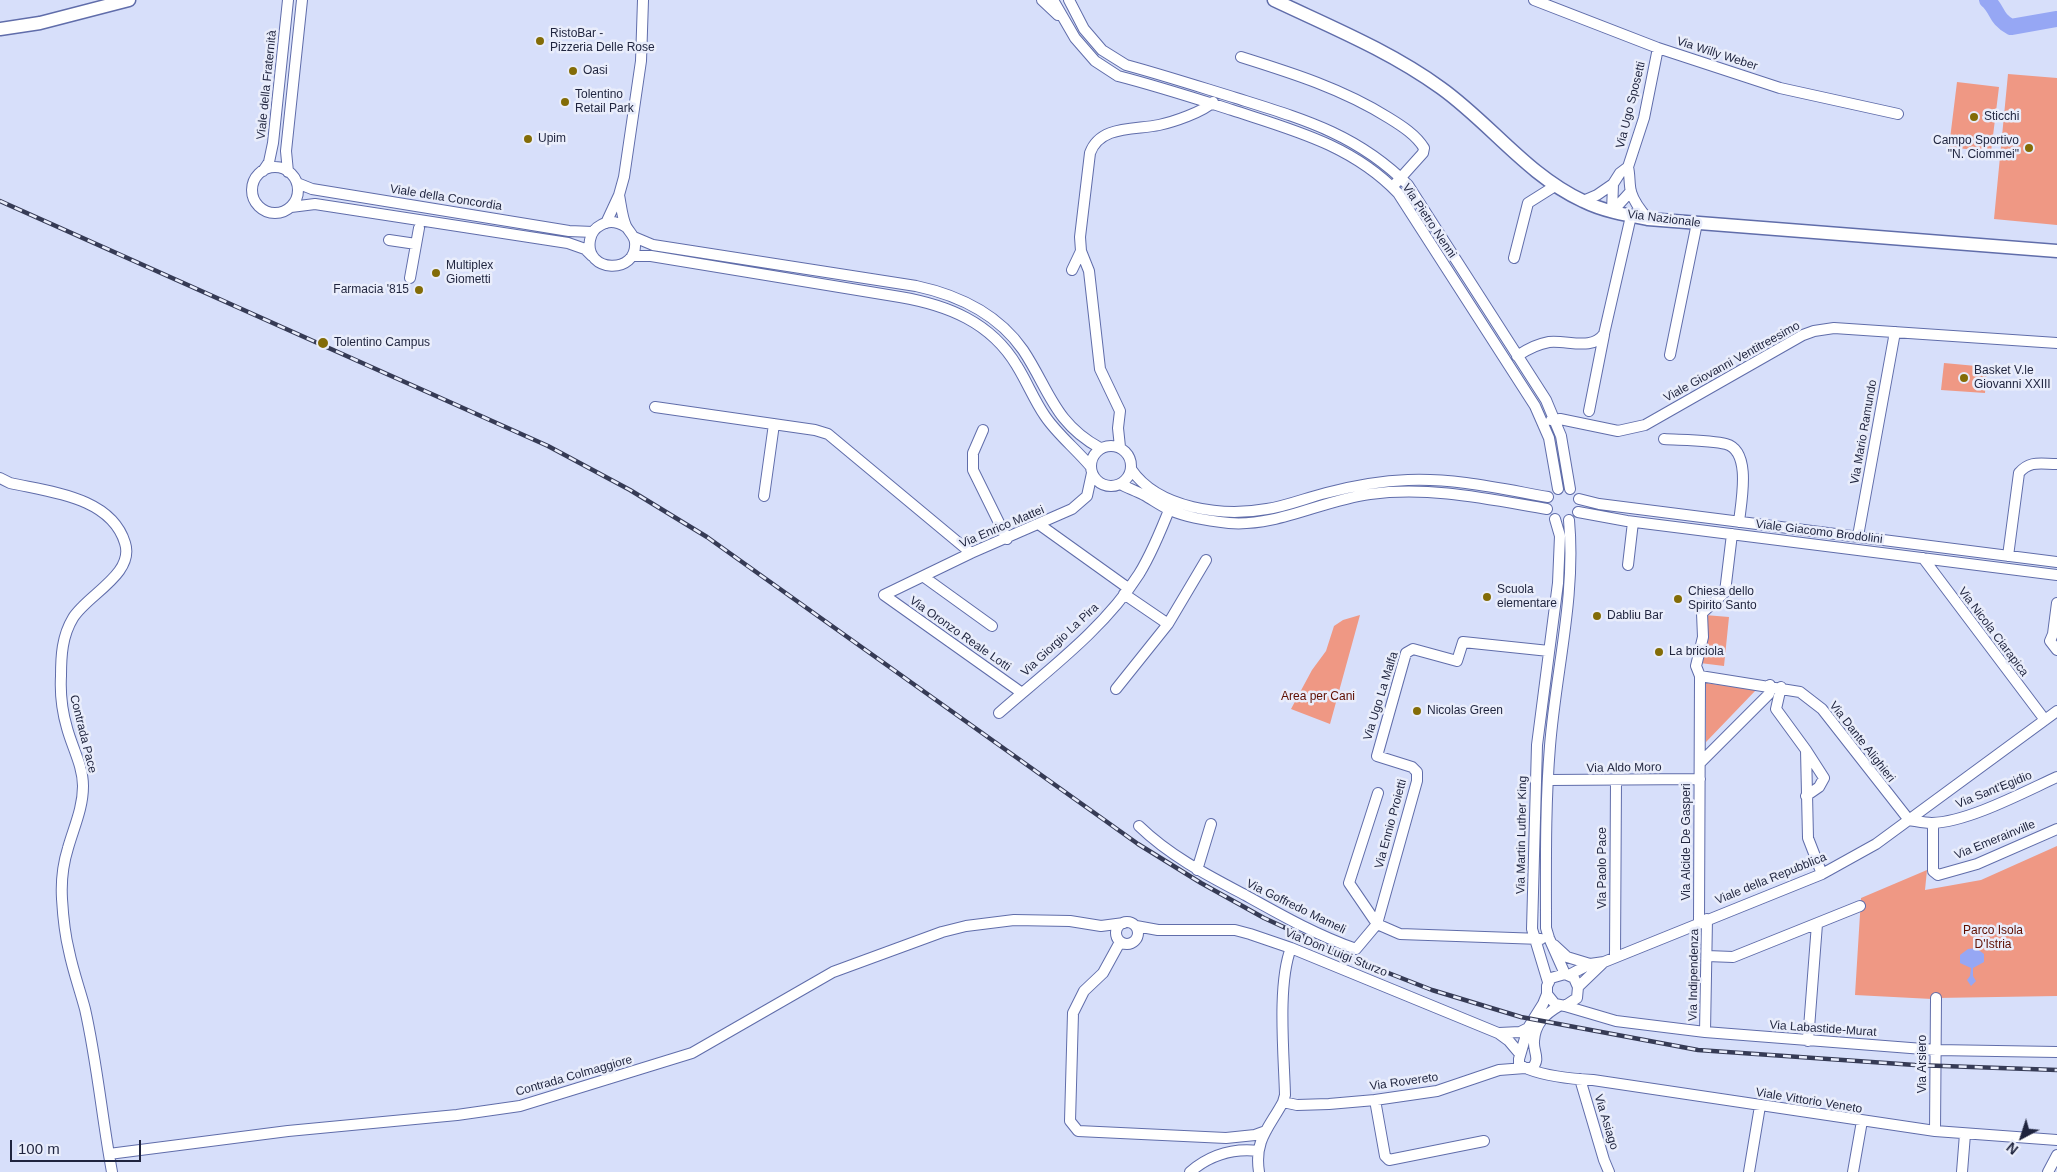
<!DOCTYPE html>
<meta charset="utf-8">
<style>
body{margin:0}
#map{position:relative;width:2057px;height:1172px;overflow:hidden;background:#d7dffa;font-family:Arial,sans-serif}
canvas{display:block}
.north{position:absolute;left:1997px;top:1112px;width:50px;height:50px;-webkit-text-stroke:4px #e9edfb;paint-order:stroke;rotate:220deg;font-size:14px;font-weight:700;line-height:20px;text-align:center;color:#1f243e}
.north::after{content:'';display:block;margin:auto;width:18px;height:22px;background:#1f243e;clip-path:polygon(50% 0,100% 100%,50% 72%,0 100%)}
.scale{position:absolute;left:10px;top:1140px;width:131px;height:22px;box-sizing:border-box;border:2px solid #1f243e;border-top:0;padding-left:6px;font-size:15px;line-height:18px;white-space:nowrap;color:#1f243e;-webkit-text-stroke:4px #e9edfb;paint-order:stroke}
</style>
<div id="map">
<canvas width="2057" height="1172"></canvas>
<div class="north">N</div>
<div class="scale">100 m</div>
</div>
<script>
const context = document.querySelector('canvas').getContext('2d');
context.lineJoin = 'round';
function fillPath(path, color) { context.fillStyle = color; context.fill(path, 'evenodd'); }
function trace(path, color, width, dash) { context.strokeStyle = color; context.lineWidth = width; context.lineCap = dash ? 'butt' : 'round'; context.setLineDash(dash || []); context.stroke(path); }
function write(font, color, halo, rows, align = 'center') {
  context.font = font + ' Arial,sans-serif'; context.lineWidth = 5; context.setLineDash([]); context.textBaseline = 'middle'; context.strokeStyle = halo; context.fillStyle = color; for (const [text, x, y, turn = 0] of rows) {
    context.save(); context.translate(x, y); context.rotate((+turn || 0) * Math.PI / 180); context.textAlign = isNaN(turn) ? turn : align; if (halo) context.strokeText(text, 0, 0); context.fillText(text, 0, 0); context.restore();
  }
}
fillPath(new Path2D(`
 M 2008,74 L 2057,78 L 2057,225 L 1994,219 Z
 M 1957,82 L 1999,87 L 1991,152 L 1949,147 Z
 M 1944,363 L 1987,367 L 1985,393 L 1941,390 Z
 M 1360,615 L 1330,724 L 1291,709 L 1312,670 L 1326,651 L 1334,626 L 1343,620 Z
 M 1705,615 L 1729,617 L 1724,666 L 1700,663 Z
 M 1706,683 L 1756,690 L 1706,742 Z
 M 2057,846 L 2057,996 L 1936,998 L 1932,999 L 1855,995 L 1861,898 L 1927,870 L 1925,890 L 1981,880 Z`), '#ef9884');
fillPath(new Path2D(`
 M 1976,948 L 1984,954 L 1984,962 L 1973,968 L 1973,976 L 1976,981 L 1971,986 L 1967,980 L 1970,976 L 1971,968 L 1960,963 L 1960,955 L 1968,949 Z`), '#96a7f4');
trace(new Path2D(`
 M 1987,0 C 1998,9 1995,19 2011,27 L 2057,19`), '#96a7f4', 16);
const minor = new Path2D(`
 M 1042,0 L 1058,15
 M 1053,0 L 1075,38 L 1095,61 L 1118,76 C 1157,86 1194,98 1232,110 C 1293,130 1352,145 1398,193 L 1535,406 L 1549,438 L 1558,489
 M 1069,0 L 1084,29 L 1102,50 L 1126,65 C 1163,75 1200,87 1236,98 C 1303,119 1357,134 1408,185 L 1546,400 L 1561,436 L 1570,489
 M 1534,0 L 1658,48 L 1780,88 L 1898,114
 M 1241,57 C 1292,73 1343,89 1389,118 C 1402,126 1416,135 1424,148 L 1423,153 L 1396,183
 M 1628,167 C 1630,175 1629,184 1631,192 C 1634,202 1641,211 1648,219
 M252 190a23 23 0 1 1 46 0a23 23 0 1 1-46 0Z
 M 263,171 L 269,162 L 273,143 L 288,0
 M 288,172 L 286,151 L 302,0
 M 297,183 L 312,189 L 569,231 L 593,232
 M 619,195 C 621,205 622,217 626,226 C 629,232 634,235 635,242 C 638,275 584,273 590,240 C 591,234 595,228 601,225 C 609,220 618,222 626,227
 M 1583,201 L 1597,195 L 1613,184 L 1620,173 L 1628,167 L 1644,118 L 1658,48
 M 291,207 L 315,204 L 568,243 L 585,249 L 592,256
 M 1612,212 L 1613,184
 M 1612,212 L 1631,191
 M 606,223 L 619,195 L 624,177 L 641,61 L 643,0
 M 634,237 L 653,245 L 916,286 C 958,295 998,314 1023,350 C 1049,389 1054,423 1100,448
 M 389,240 L 416,244
 M 632,256 L 651,256 L 900,297 C 947,305 991,322 1017,366 C 1027,382 1034,400 1045,416 C 1057,434 1076,449 1091,467
 M 1514,258 L 1528,203 L 1555,186
 M 1072,270 L 1081,251
 M 410,278 L 419,228
 M 1670,355 L 1697,223
 M 1517,356 C 1526,350 1537,344 1549,342 C 1568,340 1592,351 1604,334 L 1631,216
 M 655,407 L 815,430 L 828,434 L 971,553
 M 1589,411 L 1604,335
 M 1551,420 L 1560,419 L 1618,431 L 1645,425 L 1803,335 L 1814,331 L 1834,328 L 2057,343
 M 983,430 L 973,453 L 973,470 L 1007,539
 M 1664,439 C 1681,440 1712,440 1726,444 C 1752,451 1741,502 1739,522
 M1091 466a20 20 0 1 1 40 0a20 20 0 1 1-40 0Z
 M 1120,447 L 1118,428 L 1120,411 L 1100,369 L 1089,271 L 1081,251 L 1080,237 L 1090,153 C 1100,125 1135,130 1159,125 C 1173,122 1203,112 1213,102
 M 1131,469 C 1158,509 1223,517 1267,509 C 1287,506 1306,498 1326,493 C 1353,486 1380,481 1408,480 C 1455,478 1502,489 1548,497
 M 0,478 L 10,483 C 50,492 111,497 125,543 C 135,574 87,595 73,618 C 62,636 61,656 61,676 C 60,694 62,711 67,728 C 72,747 83,766 83,786 C 83,808 74,827 68,848 C 63,864 61,882 62,899 C 63,916 65,935 69,951 C 73,971 80,990 85,1009 C 97,1062 102,1118 112,1172
 M 1120,484 C 1128,488 1136,491 1144,495 C 1153,500 1161,506 1170,510 C 1188,518 1210,521 1229,523 C 1277,527 1323,500 1370,494 C 1430,486 1488,499 1547,509
 M 764,496 L 774,424
 M 1579,499 L 1599,504 L 2057,562
 M 1578,512 L 1627,521 L 2057,575
 M 1040,525 L 1128,588
 M 1858,536 L 1895,332
 M 2008,556 L 2019,473 C 2030,460 2041,464 2057,464
 M 1923,558 L 2045,720
 M 1628,565 L 1633,522
 M 924,577 L 992,626
 M 1124,594 L 1168,624
 M 884,595 L 971,553 L 1072,509 L 1087,496 L 1092,473
 M 884,595 L 1022,693
 M 2057,603 L 2053,634 L 2050,641 L 2057,650
 M 1700,676 L 1800,692 L 1822,709 L 1909,820 C 1916,821 1925,823 1932,823 C 1968,822 2024,792 2057,777
 M 1781,687 L 1776,709 L 1806,750 L 1808,838 L 1822,874
 M 1116,689 L 1168,624 L 1206,560
 M 999,713 C 1048,670 1104,629 1139,574 C 1152,553 1162,528 1171,505
 M 1700,763 L 1769,694 L 1770,685
 M 1549,780 L 1700,779
 M 1806,796 L 1819,787 L 1824,778 L 1806,750
 M 1933,823 L 1933,871 L 1938,875 L 1977,864 L 2057,829
 M 1139,826 C 1170,856 1207,875 1245,895 C 1281,915 1316,935 1356,949 L 1377,924 L 1417,781 L 1417,772 L 1412,767 L 1377,756 L 1406,653 L 1413,649 L 1457,661 L 1463,642 L 1549,651
 M 1197,870 L 1211,824
 M1116 933a11 11 0 1 1 22 0a11 11 0 1 1-22 0Z
 M 1699,922 L 1700,676 L 1696,666 L 1703,637 L 1702,613 L 1725,592 L 1732,534
 M 1377,924 L 1400,934 L 1541,939
 M 1377,924 L 1349,883 L 1378,793
 M 1136,926 L 1158,930 L 1235,930 L 1250,934 L 1291,948 L 1498,1033 L 1509,1041 L 1520,1054
 M 1120,942 L 1103,973 L 1084,991 L 1073,1013 L 1070,1121 L 1078,1131 L 1226,1138 L 1255,1135 L 1266,1131
 M 1554,945 L 1567,957 L 1590,964
 M 1615,956 L 1616,780
 M 1707,956 L 1733,957 L 1860,906
 M 1565,974 L 1549,938 L 1546,928 C 1546,867 1545,806 1550,746 C 1556,670 1576,597 1569,520
 M 1569,975 L 1590,964 L 1604,962 L 1822,874 L 1876,844 L 2057,711
 M 1548,982 L 1532,929 L 1537,745 L 1558,583 L 1560,536 L 1555,519
 M 1578,987 L 1604,962
 M 1547,994 L 1555,1004 L 1565,1006 L 1577,998 L 1578,987 L 1574,978 L 1565,974 L 1551,978 L 1547,986 L 1547,994 L 1543,1004 L 1528,1028 L 1519,1059 L 1519,1064 L 1525,1068 L 1532,1068 C 1541,1059 1533,1052 1534,1041 C 1535,1024 1545,1014 1559,1006
 M 1565,1006 L 1616,1021 L 1705,1032 L 1936,1050 L 2057,1052
 M 1705,1032 L 1707,919
 M 1499,1033 L 1520,1032 L 1528,1028
 M 1808,1041 L 1817,924
 M 1528,1069 C 1549,1077 1571,1079 1593,1080 L 1935,1131 L 2057,1140
 M 1580,1079 L 1604,1160 L 1609,1172
 M 1375,1100 L 1385,1156 L 1389,1160 L 1484,1141
 M 1283,1102 L 1297,1105 L 1329,1104 L 1375,1100 L 1437,1091 L 1499,1070 L 1525,1068
 M 1935,1131 L 1936,998
 M 109,1154 L 288,1131 L 457,1115 L 520,1106 L 692,1053 L 833,972 L 942,932 L 966,926 L 1014,920 L 1070,921 L 1101,926 L 1124,923
 M 1190,1172 C 1210,1155 1232,1148 1258,1151
 M 1259,1172 C 1254,1140 1269,1128 1283,1102 L 1285,1095 C 1284,1055 1277,984 1291,948
 M 1749,1172 L 1760,1106
 M 1853,1172 L 1862,1121
 M 1962,1172 L 1965,1134
 M 2048,1172 L 2057,1155`);
const major = new Path2D(`
 M 1274,0 C 1331,27 1390,51 1441,88 C 1490,123 1527,175 1583,201 C 1603,211 1626,215 1648,219 L 2057,251
 M 0,29 L 40,23 L 129,0`);
trace(minor, '#606daa', 12);
trace(major, '#606daa', 15);
trace(minor, '#fff', 10);
trace(major, '#fff', 12);
const rail = new Path2D(`
 M 0,201 L 548,446 L 630,490 L 707,537 L 1138,844 L 1201,883 L 1264,918 L 1355,960 L 1432,990 L 1521,1017 L 1698,1050 L 1915,1065 L 2057,1070`);
trace(rail, '#363b55', 4.5);
trace(rail, '#e9edfb', 2.5, [8]);
for (const [x, y, r, color] of [
 [540,41,5,"#836c07"],
 [573,71,5,"#836c07"],
 [565,102,5,"#836c07"],
 [1974,117,5,"#836c07"],
 [528,139,5,"#836c07"],
 [2029,148,5,"#836c07"],
 [436,273,5,"#836c07"],
 [419,290,5,"#836c07"],
 [323,343,6,"#836c07"],
 [1964,378,5,"#836c07"],
 [1487,597,5,"#836c07"],
 [1678,599,5,"#836c07"],
 [1597,616,5,"#836c07"],
 [1659,652,5,"#836c07"],
 [1417,711,5,"#836c07"]
]) { const dot = new Path2D(); dot.arc(x, y, r, 0, 2 * Math.PI); context.fillStyle = color; context.fill(dot); trace(dot, '#e9edfb', 2); }
write('12px', '#1f243e', '#e9edfb', [
 ["RistoBar -",550,34],
 ["Pizzeria Delle Rose",550,48],
 ["Oasi",583,71],
 ["Tolentino",575,95],
 ["Retail Park",575,109],
 ["Sticchi",1984,117],
 ["Upim",538,139],
 ["Campo Sportivo",2019,141,"right"],
 ["\"N. Ciommei\"",2019,155,"right"],
 ["Multiplex",446,266],
 ["Giometti",446,280],
 ["Farmacia '815",409,290,"right"],
 ["Tolentino Campus",334,343],
 ["Basket V.le",1974,371],
 ["Giovanni XXIII",1974,385],
 ["Scuola",1497,590],
 ["elementare",1497,604],
 ["Chiesa dello",1688,592],
 ["Spirito Santo",1688,606],
 ["Dabliu Bar",1607,616],
 ["La briciola",1669,652],
 ["Nicolas Green",1427,711]
], 'left');
write('12px', '#1f243e', '#e9edfb', [
 ["Via Willy Weber",1717,54,18],
 ["Viale della Fraternità",267,85,-84],
 ["Via Ugo Sposetti",1631,105,-76],
 ["Viale della Concordia",446,198,9],
 ["Via Nazionale",1664,219,7],
 ["Via Pietro Nenni",1429,221,56],
 ["Viale Giovanni Ventitreesimo",1732,362,-29],
 ["Via Mario Ramundo",1864,432,-80],
 ["Via Enrico Mattei",1002,527,-23],
 ["Viale Giacomo Brodolini",1819,532,7],
 ["Via Nicola Ciarapica",1993,632,53],
 ["Via Oronzo Reale Lotti",960,634,35],
 ["Via Giorgio La Pira",1060,640,-43],
 ["Via Ugo La Malfa",1381,696,-73],
 ["Contrada Pace",83,734,76],
 ["Via Dante Alighieri",1862,742,52],
 ["Via Aldo Moro",1624,768,-1],
 ["Via Sant'Egidio",1994,790,-22],
 ["Via Ennio Proietti",1391,824,-75],
 ["Via Martin Luther King",1522,835,-89],
 ["Via Emerainville",1995,840,-22],
 ["Via Alcide De Gasperi",1687,842,-90],
 ["Via Paolo Pace",1603,868,-90],
 ["Viale della Repubblica",1771,879,-22],
 ["Via Goffredo Mameli",1296,907,26],
 ["Via Don Luigi Sturzo",1336,953,22],
 ["Via Indipendenza",1694,975,-89],
 ["Via Labastide-Murat",1823,1029,4],
 ["Via Arsiero",1923,1064,-90],
 ["Contrada Colmaggiore",574,1076,-16],
 ["Via Rovereto",1404,1082,-8],
 ["Viale Vittorio Veneto",1809,1101,9],
 ["Via Asiago",1606,1122,73]
]);
write('12px', '#5e0e00', '#e9edfb', [
 ["Area per Cani",1318,697],
 ["Parco Isola",1993,931],
 ["D'Istria",1993,945]
]);
</script>
